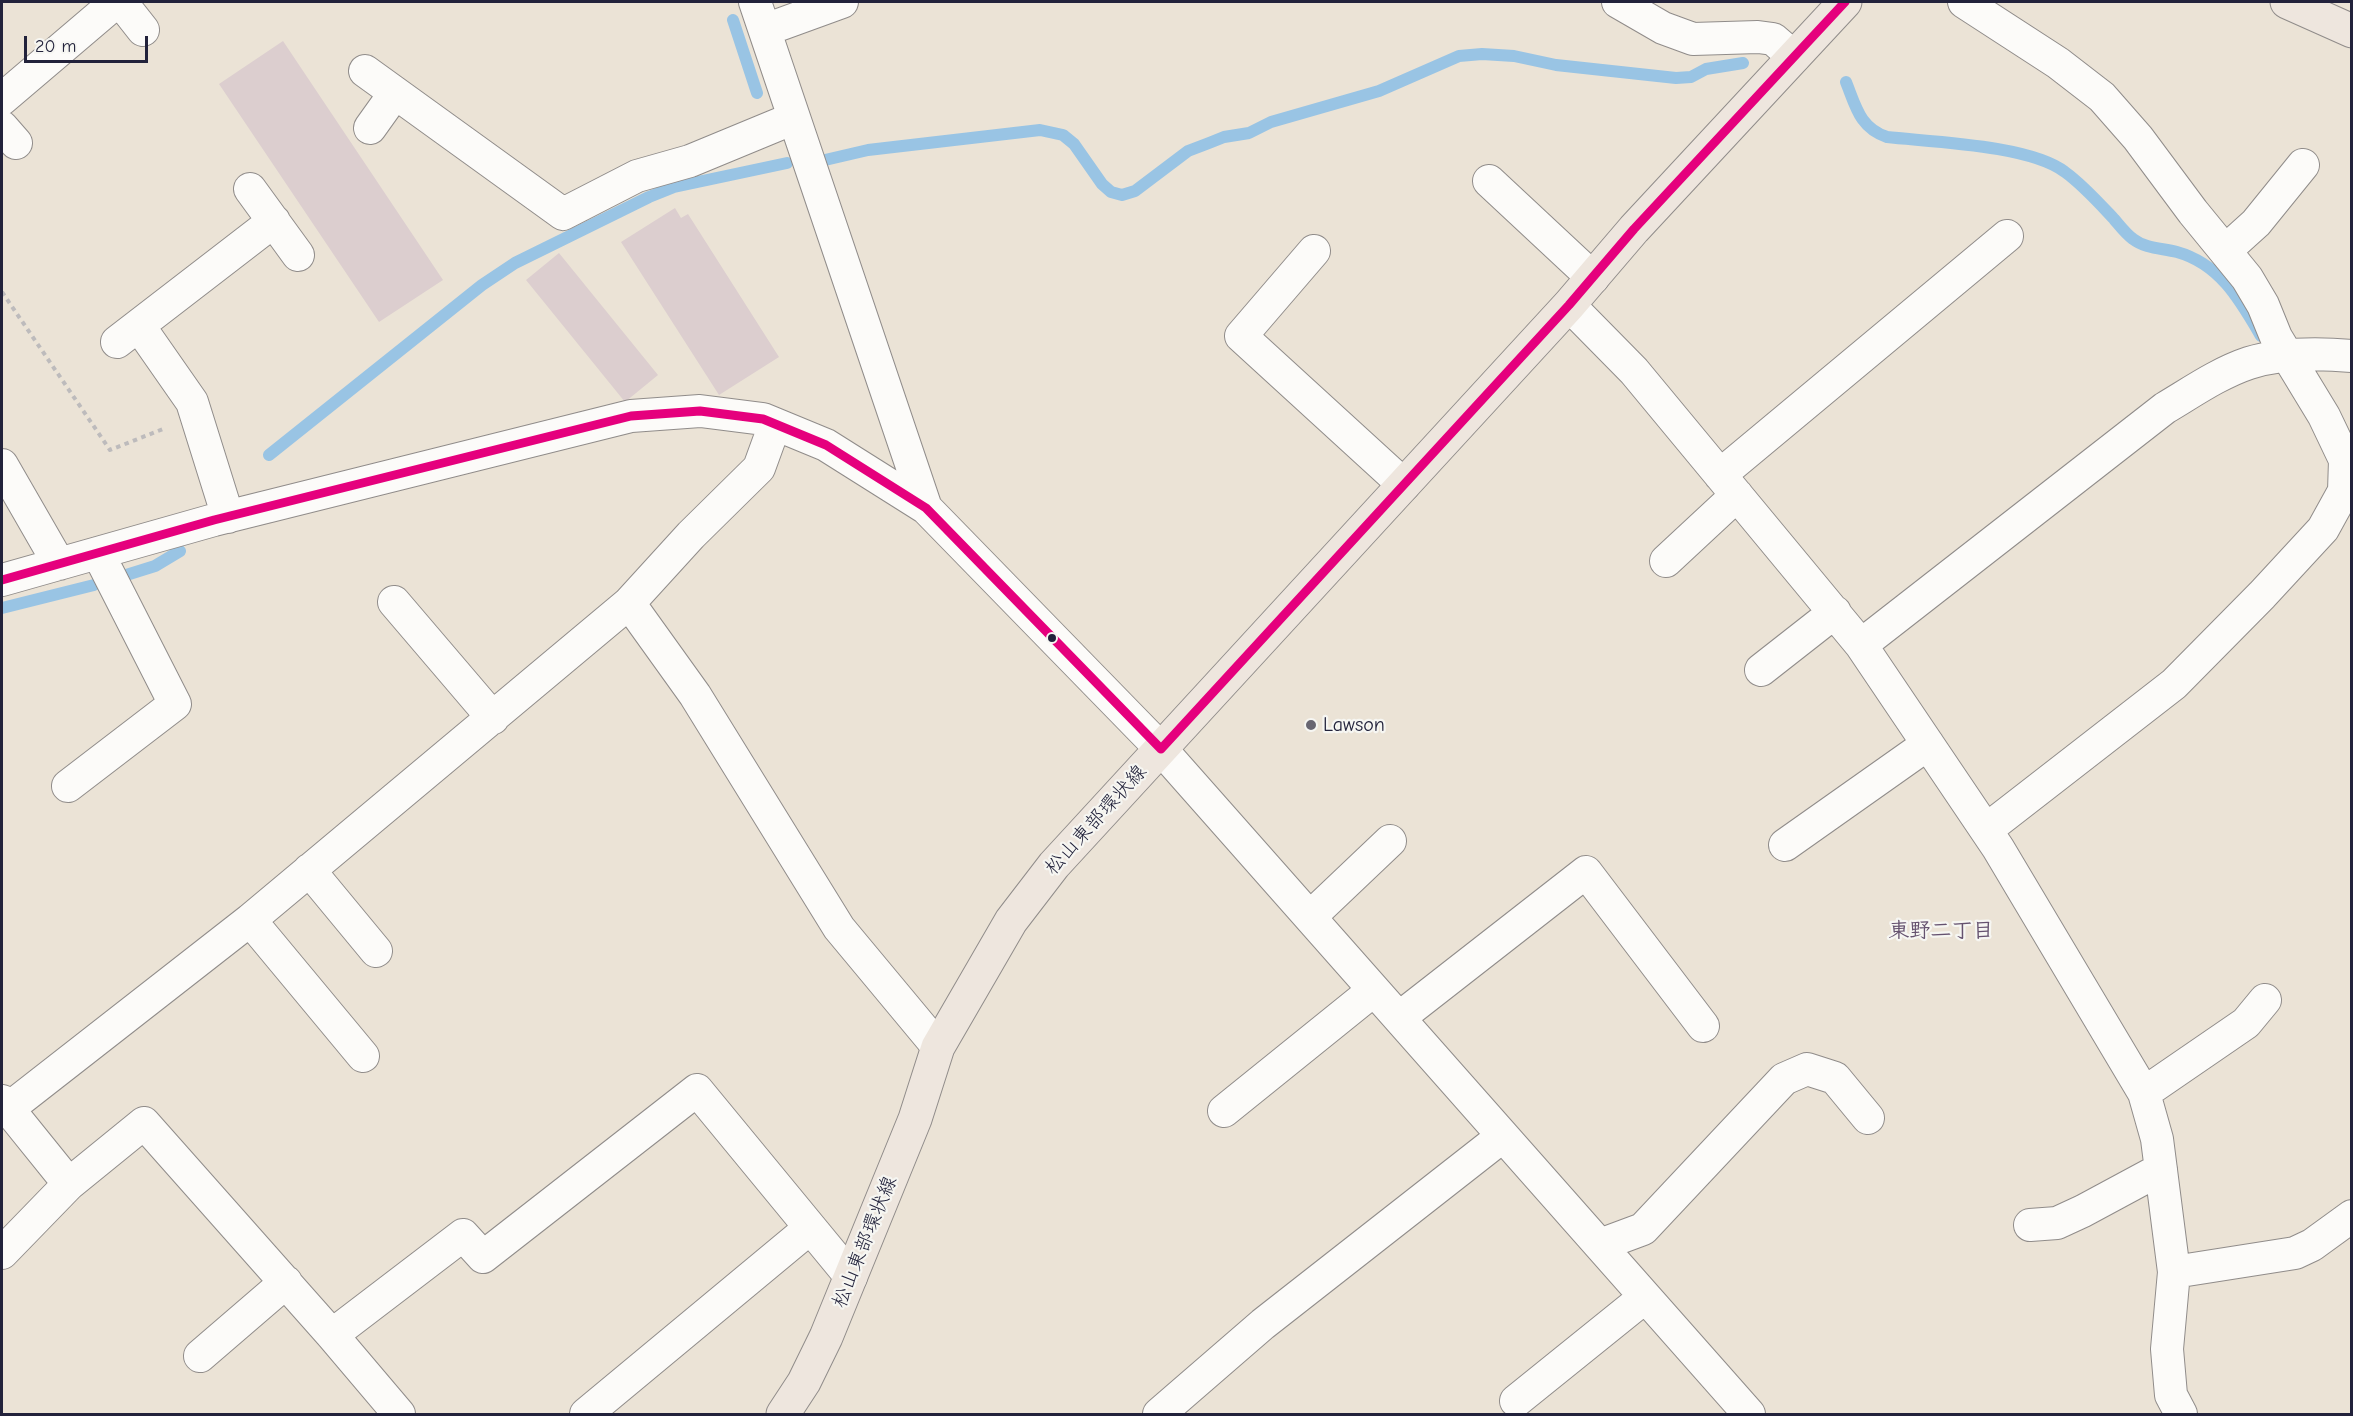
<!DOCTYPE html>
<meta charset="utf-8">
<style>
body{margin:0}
#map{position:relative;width:2353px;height:1416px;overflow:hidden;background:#ebe3d6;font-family:"Comic Neue",sans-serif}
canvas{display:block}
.frame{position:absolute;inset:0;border:3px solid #22223b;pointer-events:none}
.scale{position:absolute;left:24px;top:36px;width:124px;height:27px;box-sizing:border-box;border:3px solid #22223b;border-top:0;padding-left:8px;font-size:18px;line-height:21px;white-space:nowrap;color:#22223b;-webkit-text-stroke:4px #f6f6f2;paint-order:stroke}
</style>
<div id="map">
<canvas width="2353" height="1416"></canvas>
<div class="frame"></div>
<div class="scale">20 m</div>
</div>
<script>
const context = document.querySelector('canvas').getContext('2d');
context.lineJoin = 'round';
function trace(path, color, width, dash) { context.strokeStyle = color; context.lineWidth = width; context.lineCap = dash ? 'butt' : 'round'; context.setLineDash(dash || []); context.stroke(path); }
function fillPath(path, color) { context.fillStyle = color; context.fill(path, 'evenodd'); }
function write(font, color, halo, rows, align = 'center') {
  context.font = font + ' "Comic Neue","Klee One",sans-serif'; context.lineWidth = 4.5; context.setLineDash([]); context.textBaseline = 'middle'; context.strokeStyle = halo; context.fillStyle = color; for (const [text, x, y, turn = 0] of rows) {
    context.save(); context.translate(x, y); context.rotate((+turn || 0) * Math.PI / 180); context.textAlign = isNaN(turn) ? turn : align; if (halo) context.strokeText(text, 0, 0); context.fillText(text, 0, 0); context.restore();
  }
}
trace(new Path2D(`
 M 733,20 L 757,93
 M 1846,82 C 1856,107 1860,128 1887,137 C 1932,142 2030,145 2065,172 C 2083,185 2099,203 2114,219 C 2120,226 2126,234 2133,239 C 2146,249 2162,248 2177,252 C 2220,264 2240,300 2261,336
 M 825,160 L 868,150 L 1040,130 L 1063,135 L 1074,144 L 1102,184 L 1111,192 L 1122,195 L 1135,191 L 1188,151 L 1209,143 L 1224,137 L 1249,133 L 1271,122 L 1379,91 L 1459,56 L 1482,54 L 1514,56 L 1556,65 L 1676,78 L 1691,77 L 1706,69 L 1743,63
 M 269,455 L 482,285 L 515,263 L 649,197 L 674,187 L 787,163
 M 123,576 L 155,566 L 180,551
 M 2,608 L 94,585`), '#99c4e4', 12);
fillPath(new Path2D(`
 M 283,41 L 443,280 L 379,322 L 219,84 Z
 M 675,208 L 681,218 L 688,214 L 779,357 L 719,395 L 621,242 Z
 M 559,253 L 658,375 L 625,402 L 526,280 Z`), '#dccecf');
const minor = new Path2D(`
 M 121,2 L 143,30
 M 755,2 L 926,508
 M 1618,2 L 1663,28 L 1693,39 L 1758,37 L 1773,39 L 1794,57
 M 1964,2 L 2058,63 L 2102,97 L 2138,138 L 2193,212 L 2247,278 L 2263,305 L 2276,337 L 2324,416 L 2345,460 L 2344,491 L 2323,529 L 2262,595 L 2174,684 L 1986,830
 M 765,30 L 842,2
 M 365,71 L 563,214 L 637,176 L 690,161 L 794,118
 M 2,99 L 116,2
 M 2,127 L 16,143
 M 370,128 L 395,93
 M 1489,181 L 1593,278
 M 250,189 L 298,255
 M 1314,251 L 1241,336 L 1404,485
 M 2225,251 L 2256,223 L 2303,165
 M 1569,305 L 1634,371 L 1861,645 L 1998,848 L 2144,1093 L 2157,1139 L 2174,1272 L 2167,1349 L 2171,1395 L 2181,1414
 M 139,326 L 192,402 L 228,517
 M 117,342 L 274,221
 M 2,465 L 59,564
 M 1720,475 L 2007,236
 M 1666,561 L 1737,495
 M 2,580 L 214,520 L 631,416 L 700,411 L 763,419 L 826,445 L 926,508 L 1161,749 L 1749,1414
 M 394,602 L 493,718
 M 629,603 L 691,535 L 759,468 L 775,424
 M 1861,645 L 2165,408 C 2192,392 2219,373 2249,363 C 2280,353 2319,353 2352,356
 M 1761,670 L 1835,612
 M 68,786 L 175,704 L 98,553
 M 1785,845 L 1928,744
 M 309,870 L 376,951
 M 1310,917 L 1390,841
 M 250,920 L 363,1056
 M 1399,1018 L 1586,872 L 1703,1026
 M 2144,1093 L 2246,1023 L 2265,1000
 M 2,1101 L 69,1184
 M 8,1109 L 250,920 L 629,603 L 695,695 L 839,928 L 938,1047
 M 1224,1111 L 1374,990
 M 2030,1225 L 2057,1223 L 2083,1211 L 2161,1169
 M 1600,1245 L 1643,1229 L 1784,1079 L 1807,1069 L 1835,1078 L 1868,1118
 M 2,1253 L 69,1184 L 144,1123 L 332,1335 L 399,1414
 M 2174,1272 L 2295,1253 L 2312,1245 L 2352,1216
 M 332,1335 L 463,1235 L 483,1257 L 697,1090 L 851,1277
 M 200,1356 L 286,1282
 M 1516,1401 L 1645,1297
 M 586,1414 L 810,1228
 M 1159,1414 L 1263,1324 L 1503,1136`);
const primary = new Path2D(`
 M 2287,2 L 2352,31
 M 783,1414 L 804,1382 L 826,1337 L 915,1119 L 938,1047 L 1011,921 L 1054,865 L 1569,305 L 1634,229 L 1845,2`);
trace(minor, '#908c8a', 34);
trace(primary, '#908c8a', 35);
trace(new Path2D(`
 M 2,292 L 110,450 L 163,429`), '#bdbbbc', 4, [4.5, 4.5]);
trace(minor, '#fcfbf9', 32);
trace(primary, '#eee6de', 33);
trace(new Path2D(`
 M 2,580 L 214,520 L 631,416 L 700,411 L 763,419 L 826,445 L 926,508 L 1161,749
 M 1161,749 L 1569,305 L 1634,229 L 1845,2`), '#e5007d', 9);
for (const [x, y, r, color] of [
 [1052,638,5,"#22223b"],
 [1311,725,6,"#686671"]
]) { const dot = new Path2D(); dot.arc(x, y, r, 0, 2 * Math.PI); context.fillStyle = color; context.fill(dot); trace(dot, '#f6f6f2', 2); }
write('20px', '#22223b', '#f6f6f2', [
 ["Lawson",1323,725]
], 'left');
write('20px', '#22223b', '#f6f6f2', [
 ["松山東部環状線",1096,820,-48],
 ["松山東部環状線",865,1242,-68]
]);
write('bold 21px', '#65526f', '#f6f6f2', [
 ["東野二丁目",1941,931]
]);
</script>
